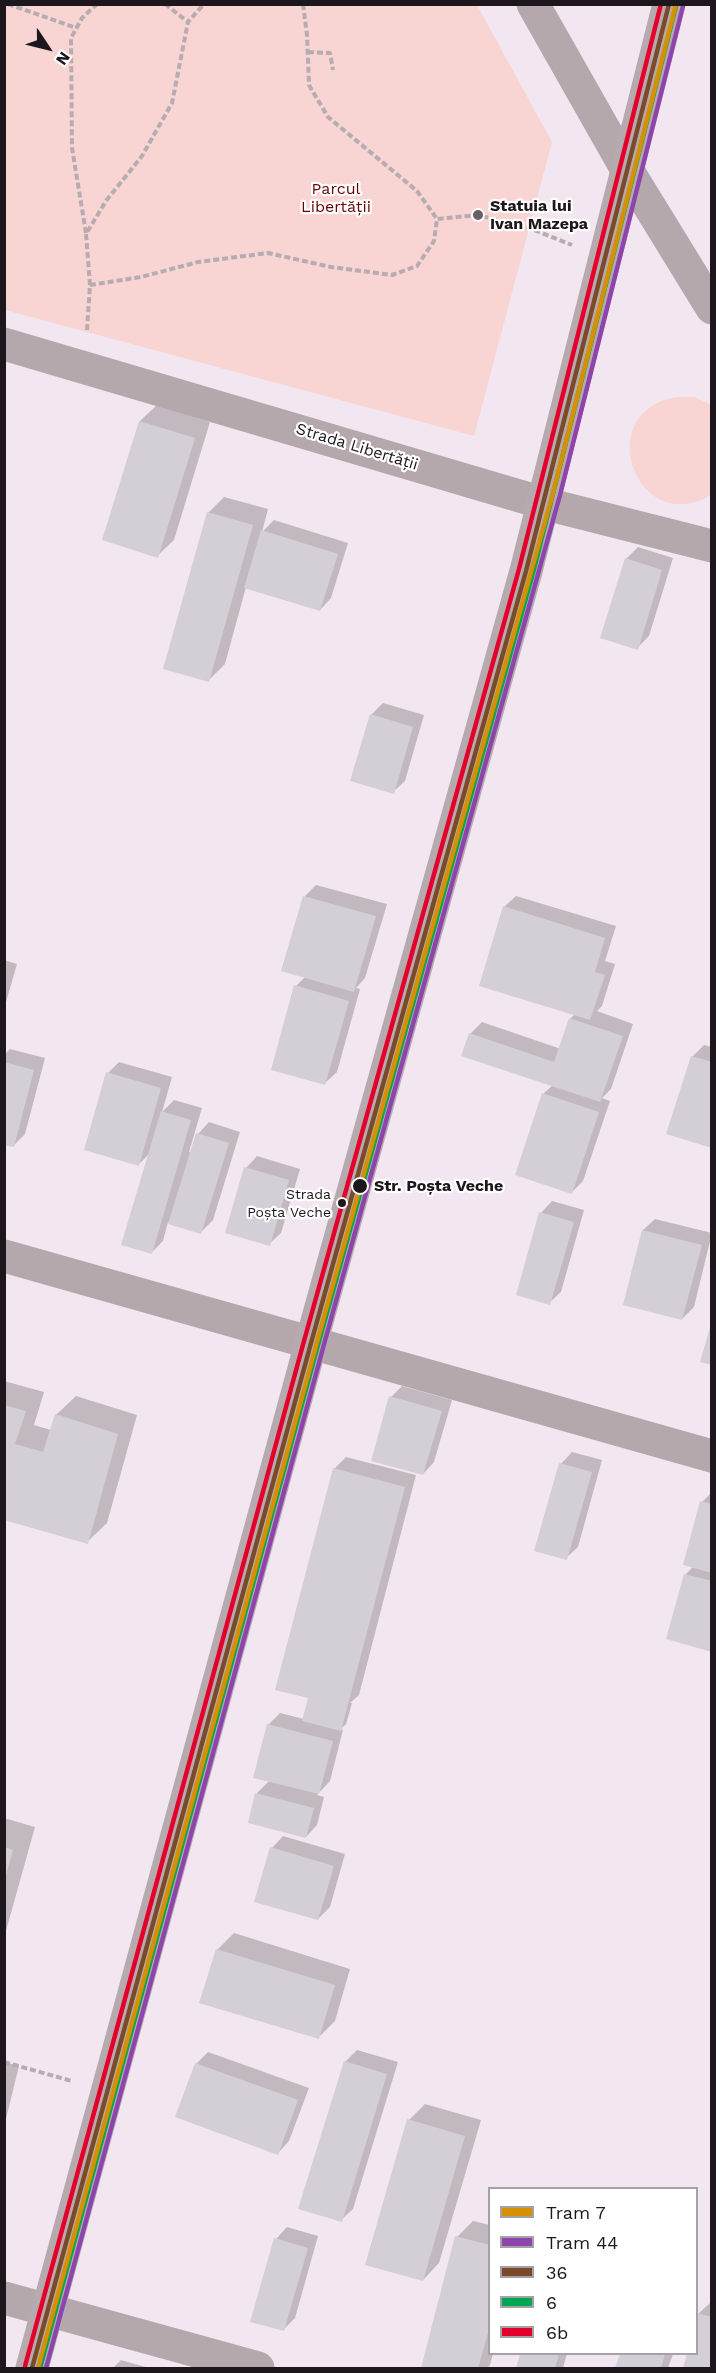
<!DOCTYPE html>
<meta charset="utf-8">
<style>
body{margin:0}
#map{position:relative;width:716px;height:2373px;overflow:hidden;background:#f2e7f0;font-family:"Work Sans",sans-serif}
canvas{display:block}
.frame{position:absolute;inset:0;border:6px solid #1d161c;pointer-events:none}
.legend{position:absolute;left:488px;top:2187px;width:210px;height:168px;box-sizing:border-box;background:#fff;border:2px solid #a5a2a4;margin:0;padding:8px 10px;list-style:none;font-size:18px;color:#1d161c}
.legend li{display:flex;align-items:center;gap:12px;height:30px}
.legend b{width:30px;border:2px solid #a5a2a4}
.north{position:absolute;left:18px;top:18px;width:60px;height:60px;-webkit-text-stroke:4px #fff;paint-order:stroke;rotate:125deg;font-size:16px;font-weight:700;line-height:24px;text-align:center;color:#1d161c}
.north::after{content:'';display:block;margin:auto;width:21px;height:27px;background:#1d161c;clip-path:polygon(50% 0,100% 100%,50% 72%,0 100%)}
</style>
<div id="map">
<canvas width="716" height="2373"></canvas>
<div class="frame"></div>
<ul class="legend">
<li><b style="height:8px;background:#d69004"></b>Tram 7</li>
<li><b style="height:8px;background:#8e44ad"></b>Tram 44</li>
<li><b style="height:8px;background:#7a4b2a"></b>36</li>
<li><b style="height:8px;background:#00a651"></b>6</li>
<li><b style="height:8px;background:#e4002b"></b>6b</li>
</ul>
<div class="north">N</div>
</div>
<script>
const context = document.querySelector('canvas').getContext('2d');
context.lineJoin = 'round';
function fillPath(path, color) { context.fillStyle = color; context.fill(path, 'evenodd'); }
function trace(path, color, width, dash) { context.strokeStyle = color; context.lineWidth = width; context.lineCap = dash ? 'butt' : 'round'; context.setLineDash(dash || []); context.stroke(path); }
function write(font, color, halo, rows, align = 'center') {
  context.font = font + ' "Work Sans",sans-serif'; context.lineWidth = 4.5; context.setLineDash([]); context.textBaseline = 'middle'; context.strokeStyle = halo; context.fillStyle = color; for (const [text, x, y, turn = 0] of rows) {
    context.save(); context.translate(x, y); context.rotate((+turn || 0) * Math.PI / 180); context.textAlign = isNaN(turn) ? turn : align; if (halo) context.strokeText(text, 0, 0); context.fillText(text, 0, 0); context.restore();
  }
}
fillPath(new Path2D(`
 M 4,5 L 477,5 L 552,142 L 474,436 L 5,310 Z
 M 676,397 L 695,397 L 711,405 L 711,495 C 637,539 590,412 676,397 Z`), '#f8d4d2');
fillPath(new Path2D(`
 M 157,405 L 210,422 L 174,540 L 157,556 L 140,421 Z
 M 224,497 L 268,509 L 262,532 L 274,520 L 348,543 L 331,598 L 320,610 L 246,587 L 225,664 L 209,680 L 208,513 Z
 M 638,547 L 673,558 L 649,636 L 637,648 L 626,559 Z
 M 383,703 L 424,715 L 405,781 L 393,792 L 371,715 Z
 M 316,885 L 387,904 L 365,978 L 356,988 L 360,989 L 337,1072 L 325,1083 L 296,986 L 306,976 L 283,970 L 305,896 Z
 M 516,896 L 616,926 L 605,961 L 615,964 L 602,1006 L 597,1011 L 633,1024 L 611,1089 L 602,1098 L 610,1101 L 583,1181 L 572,1192 L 543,1094 L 553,1085 L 470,1034 L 482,1022 L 561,1049 L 571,1018 L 575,1014 L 504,907 Z
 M 4,960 L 17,964 L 4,1009 Z
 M 704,1045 L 712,1047 L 712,1147 L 692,1057 Z
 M 10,1049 L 45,1058 L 25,1134 L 13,1146 L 4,1143 L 4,1055 Z
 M 119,1062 L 172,1077 L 162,1112 L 174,1100 L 202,1108 L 189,1152 L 192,1152 L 198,1134 L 209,1122 L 240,1132 L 213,1220 L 201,1232 L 168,1222 L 163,1241 L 151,1253 L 150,1153 L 139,1164 L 108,1073 Z
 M 257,1156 L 300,1169 L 281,1233 L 269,1244 L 246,1168 Z
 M 552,1201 L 584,1210 L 561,1292 L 549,1303 L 541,1213 Z
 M 655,1219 L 712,1233 L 694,1307 L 682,1319 L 643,1230 Z
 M 4,1381 L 44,1392 L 34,1425 L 51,1430 L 56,1415 L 76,1396 L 137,1415 L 107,1523 L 87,1542 L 4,1519 Z
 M 402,1386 L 452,1400 L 434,1462 L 423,1474 L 391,1397 Z
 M 572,1452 L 602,1460 L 578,1547 L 566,1558 L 561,1464 Z
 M 346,1457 L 416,1475 L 359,1695 L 350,1703 L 352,1703 L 346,1724 L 341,1729 L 343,1730 L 330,1781 L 317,1795 L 324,1797 L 317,1825 L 306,1837 L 249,1822 L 257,1793 L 270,1780 L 268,1725 L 280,1713 L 304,1719 L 309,1699 L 334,1469 Z
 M 712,1492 L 712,1650 L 686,1574 L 694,1566 L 702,1502 Z
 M 4,1818 L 35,1827 L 4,1938 Z
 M 283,1836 L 345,1854 L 330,1907 L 318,1919 L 272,1848 Z
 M 234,1933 L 350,1969 L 335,2021 L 318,2038 L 217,1950 Z
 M 357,2050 L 398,2062 L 353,2209 L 341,2220 L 345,2062 Z
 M 208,2052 L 309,2088 L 289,2141 L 278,2153 L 196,2064 Z
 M 4,2062 L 19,2066 L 4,2127 Z
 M 425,2104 L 481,2120 L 439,2263 L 423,2280 L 409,2120 Z
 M 473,2221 L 490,2225 L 490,2354 L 493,2354 L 490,2365 L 487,2368 L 423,2368 L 457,2237 Z
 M 287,2227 L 318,2236 L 295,2318 L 283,2330 L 276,2239 Z
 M 710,2303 L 712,2303 L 712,2368 L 685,2368 L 688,2354 L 696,2354 L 698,2314 Z
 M 521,2354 L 567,2354 L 563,2368 L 517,2368 Z
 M 621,2354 L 673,2354 L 668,2368 L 617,2368 Z
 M 121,2360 L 149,2368 L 113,2368 Z`), '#0003');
fillPath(new Path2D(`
 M 139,421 L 195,438 L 158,558 L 102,540 Z
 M 207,512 L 253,525 L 209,682 L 163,669 Z
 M 261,530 L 338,554 L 320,611 L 244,588 Z
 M 625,558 L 662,570 L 638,650 L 600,638 Z
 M 370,714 L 413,727 L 394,794 L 350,781 Z
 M 303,896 L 376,916 L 354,992 L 281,971 Z
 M 503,906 L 605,938 L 595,972 L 605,975 L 590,1020 L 479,986 Z
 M 294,985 L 349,1001 L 325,1085 L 271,1070 Z
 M 569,1018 L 623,1036 L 600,1102 L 461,1056 L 469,1033 L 554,1062 Z
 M 691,1056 L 712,1062 L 712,1148 L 666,1134 Z
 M 4,1062 L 34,1070 L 14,1147 L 4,1145 Z
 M 106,1072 L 161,1088 L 139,1166 L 84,1150 Z
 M 542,1093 L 599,1112 L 572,1194 L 515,1175 Z
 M 161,1111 L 191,1120 L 152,1254 L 121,1245 Z
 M 196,1133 L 229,1143 L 201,1234 L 168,1224 Z
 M 244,1167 L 289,1180 L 270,1246 L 225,1233 Z
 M 539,1212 L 574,1222 L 550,1305 L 516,1295 Z
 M 642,1230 L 702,1245 L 682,1320 L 623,1305 Z
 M 711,1324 L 712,1325 L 712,1365 L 700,1362 Z
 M 389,1396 L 442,1411 L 423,1475 L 371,1461 Z
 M 4,1405 L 26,1411 L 15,1444 L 43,1452 L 55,1414 L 118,1434 L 88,1544 L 4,1520 Z
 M 559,1463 L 592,1472 L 567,1560 L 534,1551 Z
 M 333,1468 L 405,1487 L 341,1731 L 302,1721 L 308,1698 L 275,1690 Z
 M 700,1501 L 712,1504 L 712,1573 L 683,1565 Z
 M 684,1574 L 712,1581 L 712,1652 L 666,1639 Z
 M 267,1724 L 333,1741 L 319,1794 L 253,1778 Z
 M 255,1793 L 314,1808 L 306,1838 L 248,1823 Z
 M 4,1847 L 13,1850 L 5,1879 L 4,1879 Z
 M 270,1847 L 334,1866 L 318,1920 L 254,1902 Z
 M 216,1949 L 335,1985 L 319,2039 L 199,2003 Z
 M 344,2061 L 387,2074 L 342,2222 L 298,2209 Z
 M 195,2063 L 298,2100 L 278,2155 L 175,2117 Z
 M 407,2119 L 465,2136 L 423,2281 L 365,2265 Z
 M 455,2236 L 490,2245 L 490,2326 L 478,2368 L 421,2368 Z
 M 274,2238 L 308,2248 L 284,2331 L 250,2322 Z
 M 696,2313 L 712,2317 L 712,2368 L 683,2368 L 687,2354 L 696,2354 Z
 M 520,2354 L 559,2354 L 555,2368 L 516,2368 Z
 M 620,2354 L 665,2354 L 661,2368 L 615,2368 Z`), '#d4ced7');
trace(new Path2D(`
 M 8,4 L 76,28
 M 165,4 L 188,22
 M 303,4 L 307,35 L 309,85 L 328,117 L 417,191 L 437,219
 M 308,52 L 330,53 L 333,70
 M 86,233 L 72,148 L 71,38 L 82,18 L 97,4
 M 90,285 L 86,234 L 106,201 L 142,156 L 172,103 L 188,22 L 204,4
 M 87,330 L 90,285 L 141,277 L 198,262 L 268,253 L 331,267 L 392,275 L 417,266 L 434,241 L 437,219 L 478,215 L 529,228 L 572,245
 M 4,2062 L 72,2081`), '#b6acb1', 4, [6, 3]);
trace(new Path2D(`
 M 533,4 L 626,168 L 712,308
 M 4,344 L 550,505 L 712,546
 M 4,1256 L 712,1456
 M 4,2298 L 258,2368`), '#b5a8ad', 33);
trace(new Path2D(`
 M 32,2368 L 311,1343 L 526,571 L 669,4`), '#b6aaaf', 33);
trace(new Path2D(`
 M 32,2368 L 311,1343 L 526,571 L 669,4`), '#7a4b2a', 4.5);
trace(new Path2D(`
 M 40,2368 L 318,1345 L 533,573 L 676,6`), '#00a651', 4.5);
trace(new Path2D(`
 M 25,2366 L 304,1341 L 519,569 L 661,4`), '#e4002b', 4.5);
trace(new Path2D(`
 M 38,2368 L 319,1335 L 553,493 L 676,4`), '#d69004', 4.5);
trace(new Path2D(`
 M 46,2368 L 326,1337 L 560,495 L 683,6`), '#8e44ad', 4.5);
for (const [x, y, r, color] of [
 [478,215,6,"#685f66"],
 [360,1186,8,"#1d161c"],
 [342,1203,5,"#1d161c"]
]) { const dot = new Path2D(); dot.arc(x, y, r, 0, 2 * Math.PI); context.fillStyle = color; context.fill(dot); trace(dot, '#fff', 2); }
write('14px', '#1d161c', '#fff', [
 ["Strada",331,1195],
 ["Poșta Veche",331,1213]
], 'right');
write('16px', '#650501', '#fff', [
 ["Parcul",336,189],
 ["Libertății",336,207]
]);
write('bold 16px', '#1d161c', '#fff', [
 ["Statuia lui",490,206],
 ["Ivan Mazepa",490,224]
], 'left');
write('16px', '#1d161c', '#fff', [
 ["Strada Libertății",357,447,17]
]);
write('bold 16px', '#1d161c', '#fff', [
 ["Str. Poșta Veche",374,1186]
], 'left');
</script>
